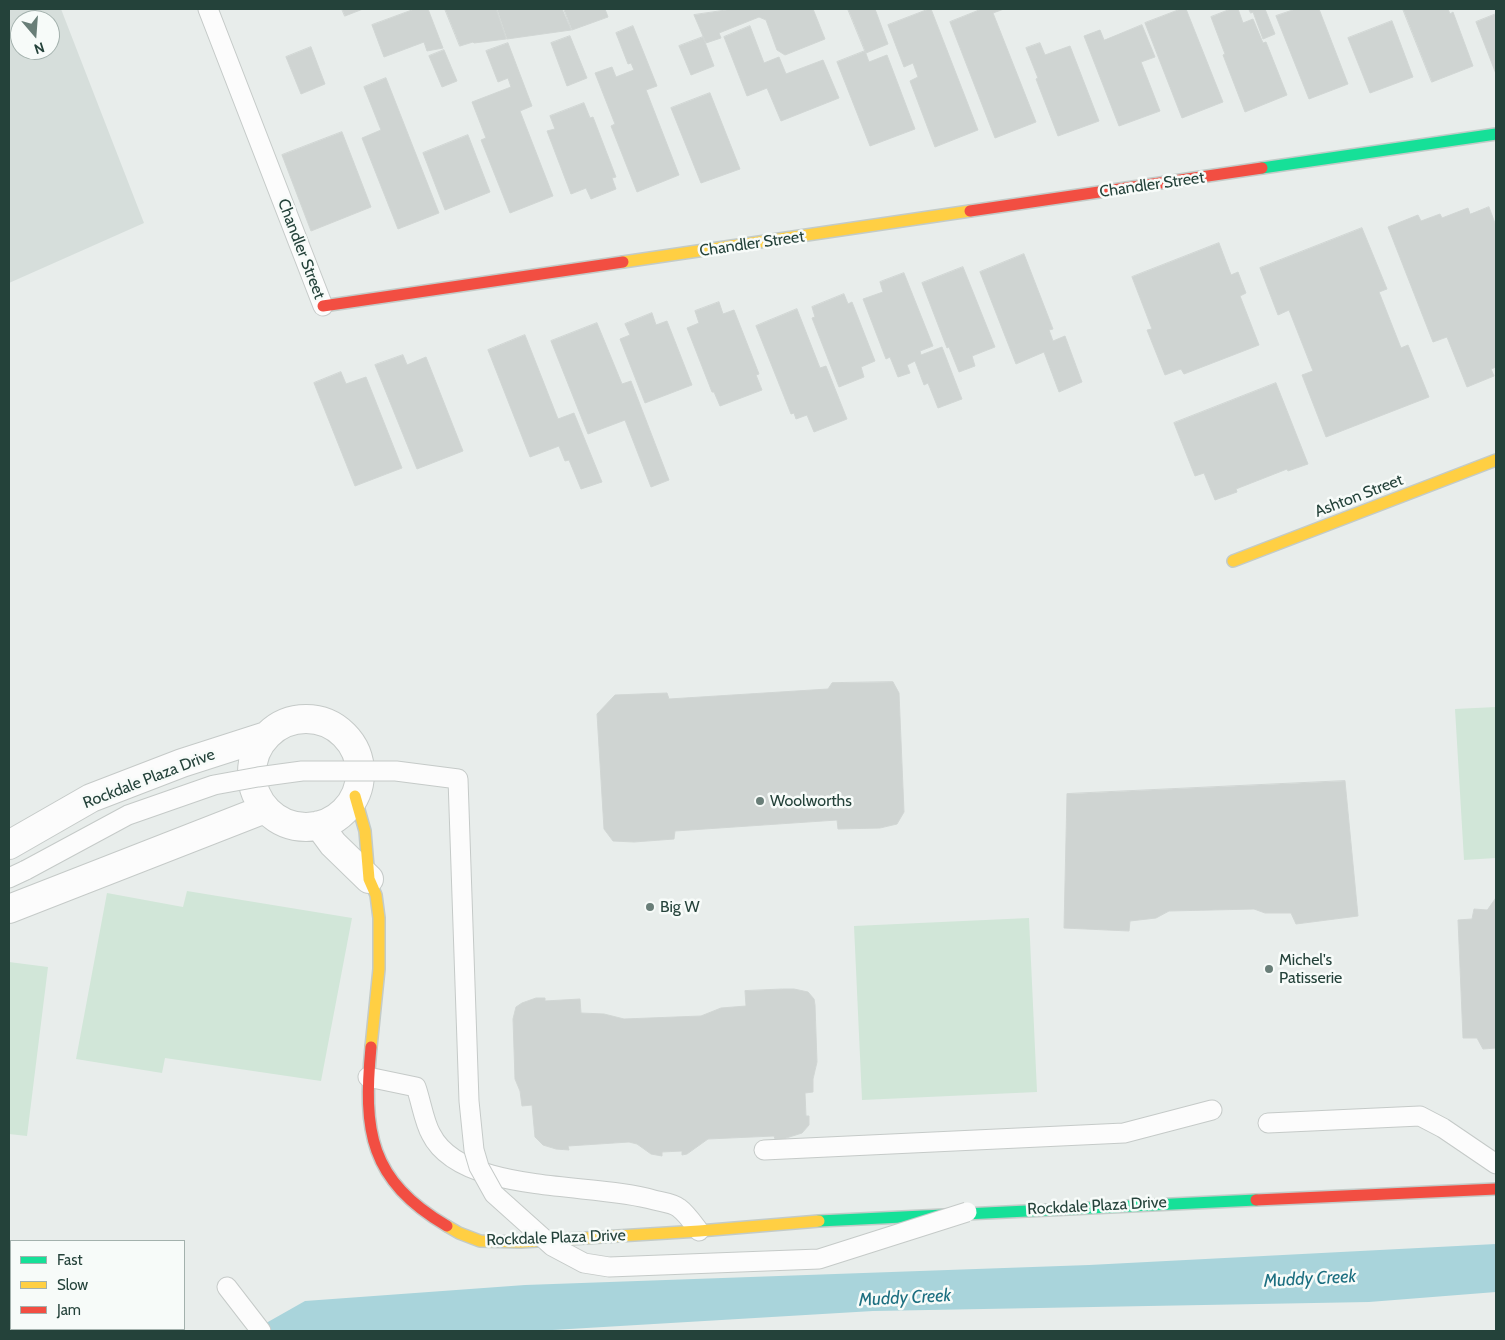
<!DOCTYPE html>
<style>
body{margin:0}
#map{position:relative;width:1505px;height:1340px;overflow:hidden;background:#e8edeb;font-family:Cabin,sans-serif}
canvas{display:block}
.frame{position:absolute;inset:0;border:10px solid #24423a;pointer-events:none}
.legend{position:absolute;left:10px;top:1240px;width:175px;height:90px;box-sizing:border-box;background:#f7fbf9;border:1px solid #a3b1ad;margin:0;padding:6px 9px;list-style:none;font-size:15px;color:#24423a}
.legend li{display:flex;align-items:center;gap:10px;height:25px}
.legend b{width:25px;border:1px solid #a3b1ad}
.north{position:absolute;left:10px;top:10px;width:50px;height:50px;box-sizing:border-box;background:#f7fbf9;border:1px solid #a3b1ad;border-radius:50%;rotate:162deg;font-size:14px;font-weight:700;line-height:20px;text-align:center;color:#24423a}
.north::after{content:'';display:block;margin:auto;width:18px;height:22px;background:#697e78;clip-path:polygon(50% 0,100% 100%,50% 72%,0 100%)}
</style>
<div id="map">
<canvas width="1505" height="1340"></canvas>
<div class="frame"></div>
<ul class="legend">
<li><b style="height:6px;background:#16e098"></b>Fast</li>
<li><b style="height:6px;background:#ffcf43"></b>Slow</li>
<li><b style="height:6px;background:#f24e42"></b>Jam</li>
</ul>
<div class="north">N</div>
</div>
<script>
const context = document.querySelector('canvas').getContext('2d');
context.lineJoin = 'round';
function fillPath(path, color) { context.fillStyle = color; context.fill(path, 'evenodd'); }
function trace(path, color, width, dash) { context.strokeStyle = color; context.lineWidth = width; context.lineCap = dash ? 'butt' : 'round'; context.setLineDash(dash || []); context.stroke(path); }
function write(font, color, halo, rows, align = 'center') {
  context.font = font + ' Cabin,sans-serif'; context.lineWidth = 5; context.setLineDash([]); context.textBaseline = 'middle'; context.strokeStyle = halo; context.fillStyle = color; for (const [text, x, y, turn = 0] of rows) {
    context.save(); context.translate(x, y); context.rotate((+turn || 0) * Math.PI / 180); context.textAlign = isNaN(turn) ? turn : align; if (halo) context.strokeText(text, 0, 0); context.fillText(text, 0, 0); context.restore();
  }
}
fillPath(new Path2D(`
 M 9,9 L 61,9 L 144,223 L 9,283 ZM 20,20 L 50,20 L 50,50 L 20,50 Z`), '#d6dedb');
fillPath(new Path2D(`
 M 1496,707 L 1496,858 L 1464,860 L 1455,709 Z
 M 187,891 L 352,918 L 321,1081 L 165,1058 L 162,1073 L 76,1059 L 107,893 L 183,907 Z
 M 1029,918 L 1037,1092 L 862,1100 L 854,926 Z
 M 9,962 L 48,967 L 27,1136 L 9,1134 Z`), '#d1e6d8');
fillPath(new Path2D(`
 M 1496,1244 L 1496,1292 L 1369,1302 L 873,1311 L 536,1331 L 252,1331 L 305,1301 L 525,1285 L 1089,1265 Z`), '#a9d4db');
const building = new Path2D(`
 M 342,9 L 363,9 L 345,16 Z
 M 415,9 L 428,9 L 443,48 L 427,51 L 424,42 L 384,57 L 372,25 Z
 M 445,9 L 496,9 L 506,39 L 474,43 L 473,42 L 460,46 Z
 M 497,9 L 562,9 L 571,30 L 507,39 Z
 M 564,9 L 605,9 L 608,17 L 572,30 Z
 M 733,9 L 813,9 L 825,39 L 785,55 L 777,50 L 766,20 L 759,17 L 719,33 L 721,38 L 706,43 L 694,15 Z
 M 848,9 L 875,9 L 888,44 L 866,53 Z
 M 929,9 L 931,9 L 978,130 L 935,147 L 910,81 L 918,77 L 913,63 L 904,67 L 888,25 Z
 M 982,9 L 1004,9 L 993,13 L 1036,122 L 995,138 L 950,22 Z
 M 1181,9 L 1186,9 L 1223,102 L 1182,118 L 1145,23 Z
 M 1231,9 L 1238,9 L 1243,23 L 1253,19 L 1263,43 L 1266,42 L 1287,95 L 1245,112 L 1223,55 L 1225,54 L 1211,17 Z
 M 1249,9 L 1265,9 L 1275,34 L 1263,39 L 1253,12 L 1251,13 Z
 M 1296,9 L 1319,9 L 1348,84 L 1309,99 L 1276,16 Z
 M 1403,9 L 1448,9 L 1450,14 L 1453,12 L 1473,66 L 1432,82 Z
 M 1496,14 L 1496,74 L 1476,22 Z
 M 1392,21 L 1413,77 L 1370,93 L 1348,38 Z
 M 1142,25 L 1155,57 L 1141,62 L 1160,111 L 1119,126 L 1084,36 L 1100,30 L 1104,40 Z
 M 633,26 L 657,86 L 646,90 L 679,175 L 637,192 L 611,126 L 615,124 L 595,73 L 612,67 L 616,77 L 634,70 L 631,63 L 628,64 L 616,33 Z
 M 750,26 L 764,63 L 779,57 L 786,74 L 823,60 L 839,98 L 781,121 L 767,88 L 747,96 L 724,37 Z
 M 570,36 L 587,78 L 567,86 L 551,43 Z
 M 703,37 L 714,66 L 691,75 L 679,46 Z
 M 508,43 L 532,106 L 520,111 L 553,196 L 510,213 L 481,140 L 486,138 L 472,102 L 511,87 L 508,78 L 498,82 L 486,51 Z
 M 1040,43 L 1045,55 L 1070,46 L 1099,121 L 1058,136 L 1036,79 L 1038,78 L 1026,48 Z
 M 311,47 L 325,84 L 301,94 L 286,57 Z
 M 444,50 L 457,81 L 442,87 L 429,56 Z
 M 865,51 L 869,62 L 887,55 L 915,129 L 870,146 L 837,62 Z
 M 386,78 L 439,213 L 398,229 L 362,138 L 381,130 L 364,87 Z
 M 710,93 L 740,169 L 701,183 L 671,108 Z
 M 584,103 L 590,118 L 593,117 L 616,177 L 612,178 L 616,189 L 591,199 L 586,188 L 571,194 L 547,131 L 555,129 L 550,116 Z
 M 342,132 L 371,207 L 311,231 L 282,155 Z
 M 468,135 L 490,192 L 445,210 L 423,153 Z
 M 1489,207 L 1496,226 L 1496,367 L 1491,369 L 1494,376 L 1467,387 L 1447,337 L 1433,342 L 1388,227 L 1418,215 L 1421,221 L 1440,214 L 1442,218 L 1468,208 L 1470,214 Z
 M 1362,228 L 1387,289 L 1379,292 L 1401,348 L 1408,345 L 1429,397 L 1326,437 L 1302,375 L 1313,371 L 1289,310 L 1278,315 L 1260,268 Z
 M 1219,243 L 1231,275 L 1238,272 L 1246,293 L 1240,296 L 1259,345 L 1184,374 L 1181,369 L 1165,375 L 1147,330 L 1152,329 L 1132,277 Z
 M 1024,254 L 1053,329 L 1049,330 L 1053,341 L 1065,336 L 1082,382 L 1059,392 L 1044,352 L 1016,364 L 980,272 Z
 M 963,267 L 995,347 L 972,356 L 975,366 L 959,372 L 949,347 L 947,348 L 922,283 Z
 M 904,273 L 933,346 L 920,351 L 921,355 L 942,347 L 962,399 L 938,408 L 928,383 L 924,385 L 915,361 L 907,365 L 910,373 L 898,377 L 890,357 L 886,359 L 863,299 L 883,292 L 880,282 Z
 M 844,294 L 848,304 L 852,302 L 875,361 L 861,367 L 864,377 L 839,387 L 812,318 L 815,317 L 812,307 Z
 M 719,302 L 723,314 L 734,310 L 759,374 L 756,375 L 762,390 L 720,406 L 714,392 L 712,392 L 687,328 L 699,323 L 695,311 Z
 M 797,309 L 820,368 L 826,366 L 847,419 L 814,432 L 807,415 L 796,419 L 794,413 L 791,414 L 756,326 Z
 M 652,313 L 656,325 L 667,321 L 692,385 L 645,403 L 620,339 L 630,335 L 625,324 Z
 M 597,323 L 622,384 L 631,381 L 669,480 L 651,487 L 625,420 L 588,434 L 551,341 Z
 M 525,335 L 558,419 L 574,413 L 602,482 L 581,489 L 569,460 L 565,461 L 559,446 L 530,457 L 488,350 Z
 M 403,355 L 407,365 L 426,357 L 463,451 L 417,469 L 375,365 Z
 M 341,372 L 346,384 L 366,377 L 402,468 L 355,486 L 314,383 Z
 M 1276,383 L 1308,464 L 1288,471 L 1287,469 L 1236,489 L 1237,492 L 1215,500 L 1204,473 L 1195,476 L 1174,423 Z
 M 893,682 L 899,693 L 904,812 L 897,824 L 880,828 L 838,829 L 837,820 L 675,831 L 674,839 L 634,842 L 613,841 L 604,829 L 597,714 L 615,695 L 667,693 L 669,699 L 828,689 L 832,683 Z
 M 1345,781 L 1358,916 L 1296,924 L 1291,913 L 1265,913 L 1254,909 L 1169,911 L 1156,918 L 1130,921 L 1129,931 L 1064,928 L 1067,794 Z
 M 1496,898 L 1496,1048 L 1483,1049 L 1477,1038 L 1463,1038 L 1458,920 L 1472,919 L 1474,909 L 1487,910 Z
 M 783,989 L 794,989 L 808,992 L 814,999 L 815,1005 L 817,1062 L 813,1079 L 813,1092 L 805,1093 L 806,1116 L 809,1116 L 809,1125 L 802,1133 L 783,1139 L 775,1139 L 774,1136 L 708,1139 L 687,1154 L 682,1155 L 682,1151 L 662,1152 L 662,1156 L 651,1154 L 637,1144 L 629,1142 L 568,1146 L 569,1150 L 556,1149 L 543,1145 L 535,1137 L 532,1105 L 522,1106 L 520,1091 L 515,1079 L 513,1019 L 516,1007 L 522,1003 L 536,998 L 545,998 L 545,1001 L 580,999 L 581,1013 L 604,1014 L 624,1019 L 701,1016 L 721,1008 L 746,1006 L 745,991 Z`);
fillPath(building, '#cfd4d2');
trace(building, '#d1d6d4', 1);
const lane = new Path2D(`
 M 208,9 L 323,306
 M 9,878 L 26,870
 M 368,1077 L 416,1087 C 421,1101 424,1122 431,1134 C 461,1195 595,1182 654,1200 C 661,1202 673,1203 679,1208 C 686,1213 693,1223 699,1231
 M 1268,1123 L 1420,1116 L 1443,1128 L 1496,1164
 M 764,1150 L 1124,1133 L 1212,1110
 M 227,1287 L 261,1331`);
const street = new Path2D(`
 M252 773a54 54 0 1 1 108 0a54 54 0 1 1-108 0Z
 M 319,825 L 333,844 L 369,879
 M 9,845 L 91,798 L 182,763 L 266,736
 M 9,909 L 265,809`);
const fast = new Path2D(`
 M 1262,168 L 1496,134
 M 819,1221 L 1256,1200`);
const slow = new Path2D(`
 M 623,262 L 970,211
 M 1233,561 L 1496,460
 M 355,796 L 365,831 L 369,879 L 376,895 L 379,918 L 379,969 L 371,1047
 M 447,1226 L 459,1233 L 480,1241 L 521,1242 L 699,1231 L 819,1221`);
const jam = new Path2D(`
 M 970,211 L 1262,168
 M 323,306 L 623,262
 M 371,1047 C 363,1131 369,1180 447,1226
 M 1256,1200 L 1496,1189`);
trace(lane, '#c5cac8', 21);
trace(street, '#c5cac8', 30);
trace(fast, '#c3cbc8', 14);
trace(slow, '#c3cbc8', 14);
trace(jam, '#c3cbc8', 14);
trace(lane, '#fcfcfc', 19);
trace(street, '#fcfcfc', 28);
trace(fast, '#16e098', 11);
trace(slow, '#ffcf43', 11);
trace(jam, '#f24e42', 11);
const laneBridge = new Path2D(`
 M 26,870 L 128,815 L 214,785 L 258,777 L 302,771 L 396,771 L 458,779 L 469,1101 L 474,1150 L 479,1167 L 494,1194 L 552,1246 L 584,1263 L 609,1267 L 819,1259 L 967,1212`);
trace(laneBridge, '#c5cac8', 21, []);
trace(laneBridge, '#fcfcfc', 19);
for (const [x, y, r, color] of [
 [760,801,5,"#697e78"],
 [650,907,5,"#697e78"],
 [1269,969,5,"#697e78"]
]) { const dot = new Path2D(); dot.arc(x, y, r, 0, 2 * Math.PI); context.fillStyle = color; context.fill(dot); trace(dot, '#f7fbf9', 2); }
write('16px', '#24423a', '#f7fbf9', [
 ["Chandler Street",1152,185,-8],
 ["Chandler Street",752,244,-8],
 ["Chandler Street",301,249,69],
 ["Ashton Street",1359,496,-21],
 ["Rockdale Plaza Drive",149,779,-21],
 ["Rockdale Plaza Drive",1097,1206,-3],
 ["Rockdale Plaza Drive",556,1238,-2]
]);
write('16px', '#24423a', '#f7fbf9', [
 ["Woolworths",770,801],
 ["Big W",660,907],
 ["Michel's",1279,960],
 ["Patisserie",1279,978]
], 'left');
write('italic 18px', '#1c6f80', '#f7fbf9', [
 ["Muddy Creek",1310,1279,-3],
 ["Muddy Creek",905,1298,-3]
]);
</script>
